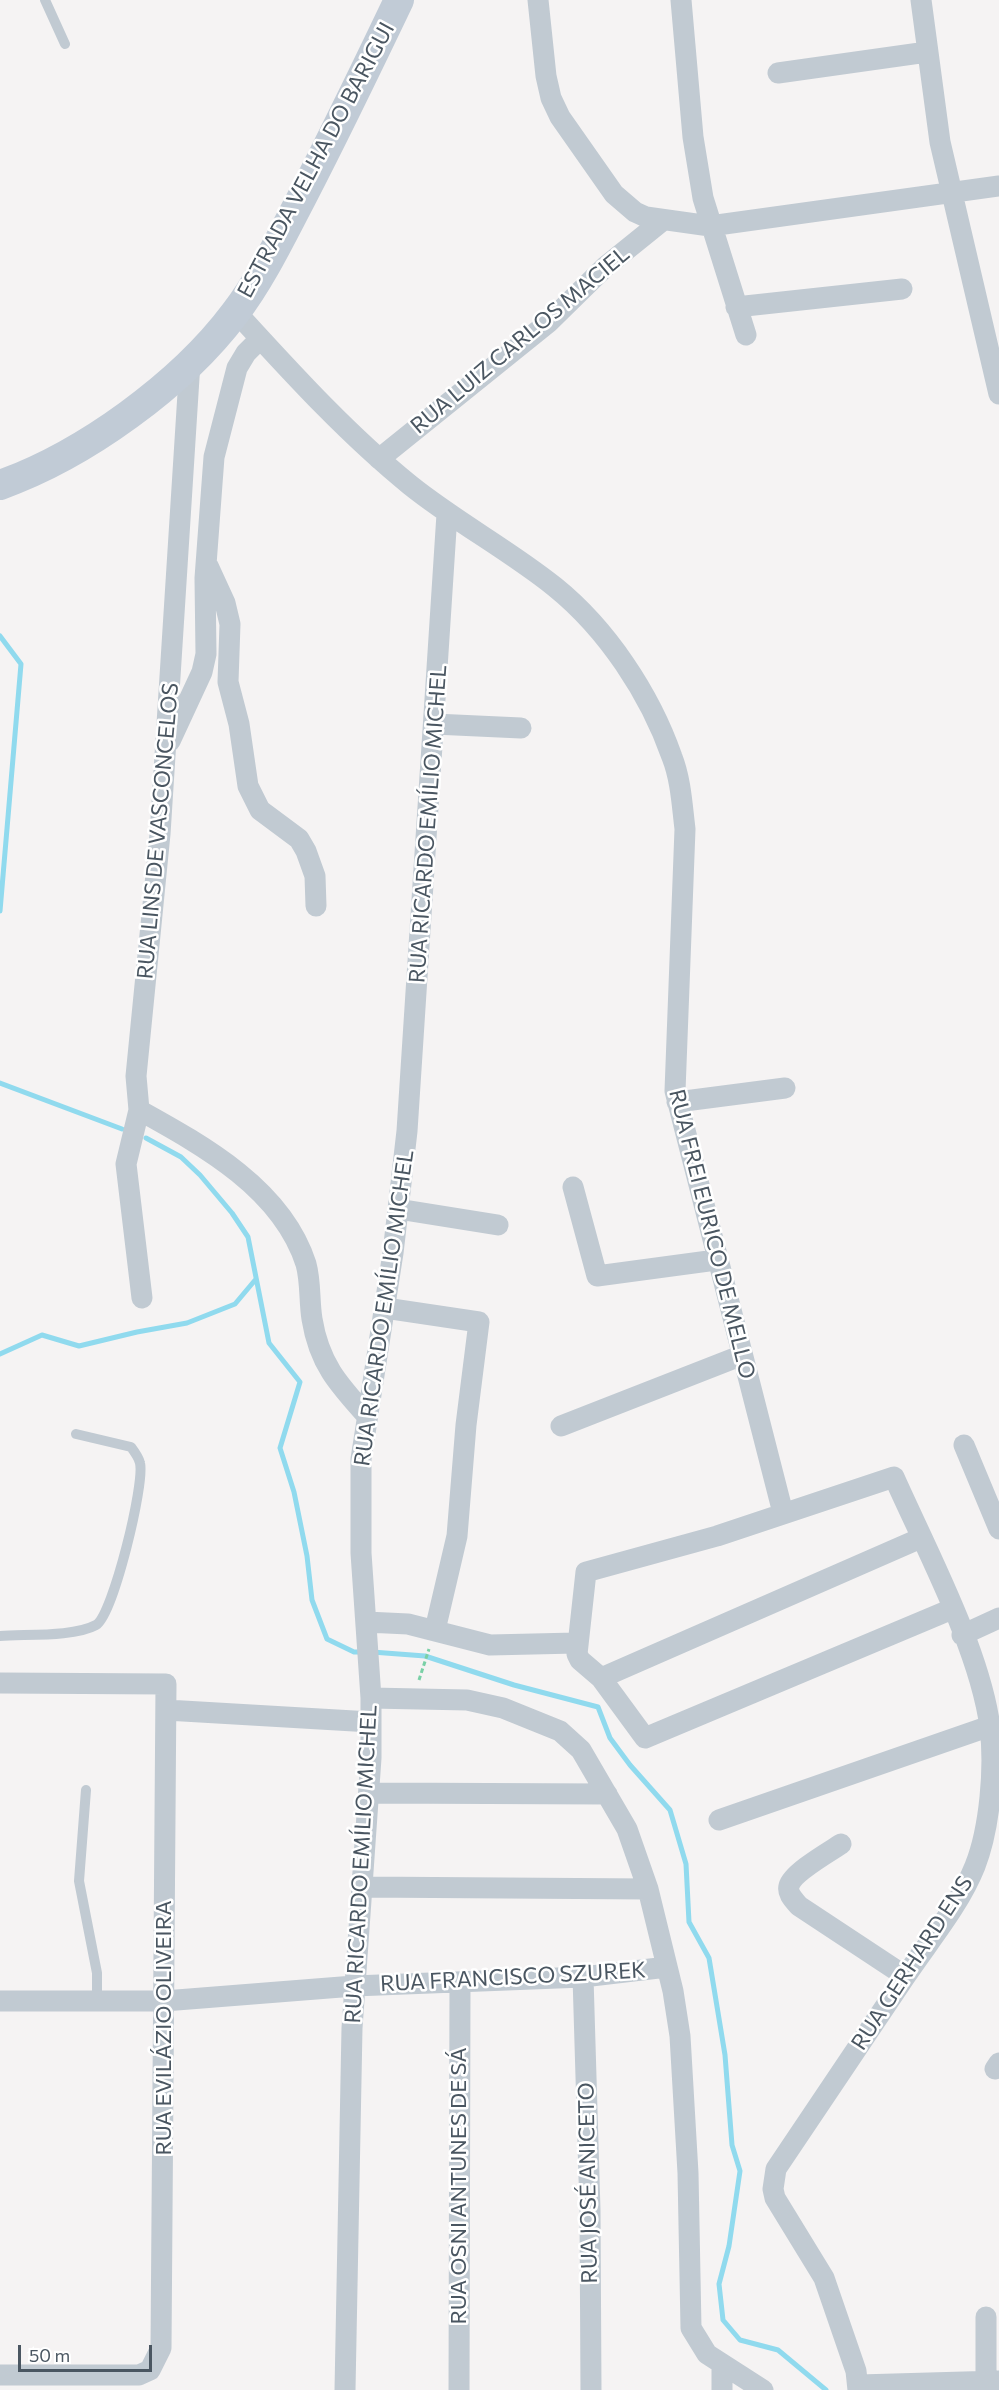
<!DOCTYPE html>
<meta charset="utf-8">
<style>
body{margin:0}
#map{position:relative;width:999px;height:2390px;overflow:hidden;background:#f5f3f3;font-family:Commissioner,sans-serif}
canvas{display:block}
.scale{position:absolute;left:18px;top:2345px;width:134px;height:27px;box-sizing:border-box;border:3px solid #4a5661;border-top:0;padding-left:8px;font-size:18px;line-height:21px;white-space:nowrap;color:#4a5661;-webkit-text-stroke:4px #fff;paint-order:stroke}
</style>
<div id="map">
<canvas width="999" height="2390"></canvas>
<div class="scale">50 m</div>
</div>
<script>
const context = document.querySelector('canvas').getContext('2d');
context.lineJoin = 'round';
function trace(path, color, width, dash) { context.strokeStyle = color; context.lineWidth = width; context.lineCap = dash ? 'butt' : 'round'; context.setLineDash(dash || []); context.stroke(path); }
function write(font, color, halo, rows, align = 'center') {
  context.font = font + ' Commissioner,sans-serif'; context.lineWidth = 5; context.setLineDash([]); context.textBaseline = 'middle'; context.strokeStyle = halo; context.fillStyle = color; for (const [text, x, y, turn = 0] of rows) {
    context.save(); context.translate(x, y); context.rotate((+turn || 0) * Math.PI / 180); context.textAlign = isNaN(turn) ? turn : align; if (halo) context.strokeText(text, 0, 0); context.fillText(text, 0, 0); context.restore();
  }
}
trace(new Path2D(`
 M 0,636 L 21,664 L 0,911
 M 0,1083 L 122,1129
 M 146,1138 L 181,1157 L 200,1175 L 232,1213 L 248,1237 L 269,1343 L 300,1382 L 280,1448 L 294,1492 L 307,1556 L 312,1600 L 327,1639 L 354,1652 L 363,1652
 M 0,1354 L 42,1335 L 79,1346 L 137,1332 L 187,1323 L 235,1304 L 256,1279
 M 372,1652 L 425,1656 L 514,1685 L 598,1707 L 610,1738 L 630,1765 L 670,1810 L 686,1864 L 689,1922 L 709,1958 L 725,2055 L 732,2145 L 740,2171 L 729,2246 L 719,2284 L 723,2320 L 740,2340 L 778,2350 L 826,2390`), '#90daee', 5);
trace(new Path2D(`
 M 419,1680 L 429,1649`), '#7ad0a6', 3, [4.5, 3]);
trace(new Path2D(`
 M 45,0 L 65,44
 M 0,1636 C 26,1634 74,1637 96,1625 C 113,1615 145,1484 140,1463 C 139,1458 134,1451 131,1447 L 76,1434
 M 86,1790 L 79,1881 L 97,1973 L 97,2001`), '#c1cad2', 10);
trace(new Path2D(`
 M 538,0 L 546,76 L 551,98 L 560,117 L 614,194 L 635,212 L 646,217 L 710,226 L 999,186
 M 681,0 L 693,137 L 703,198 L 746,335
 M 921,0 L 940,142 L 999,394
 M 778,73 L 927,52
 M 736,307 L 902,289
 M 236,312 C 291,372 346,433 410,485 C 456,522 509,550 555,587 C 607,629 650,694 672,757 C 681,780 682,805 685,829 L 675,1091 L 783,1513
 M 379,459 L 549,322 L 605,267 L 662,221
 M 208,566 L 225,603 L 230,624 L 228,682 L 239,724 L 248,786 L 260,810 L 299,839 L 306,851 L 315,876 L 316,906
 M 434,724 L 521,728
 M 170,741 L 202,672 L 206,654 L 205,578 L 214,457 L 237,368 L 246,353 L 260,339
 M 677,1102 L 785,1088
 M 139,1110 C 204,1146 282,1189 306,1264 C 311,1282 309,1301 312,1319 C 319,1363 338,1384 367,1416
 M 573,1187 L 597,1276 L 716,1260
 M 398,1209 L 498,1225
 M 142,1298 L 126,1164 L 139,1110 L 136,1076 L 160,834 L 190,362
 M 385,1308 L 479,1322 L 466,1425 L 457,1536 L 435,1630
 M 561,1426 L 740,1356
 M 964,1445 L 999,1529
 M 366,1622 L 408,1624 L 490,1645 L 576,1643
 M 962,1635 L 999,1618
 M 601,1678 L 921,1538
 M 0,1683 L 166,1684 L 161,2348 L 150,2370 L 139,2375 L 0,2375
 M 371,1698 L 467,1700 L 503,1708 L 560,1731 L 581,1750 L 627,1829 L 648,1889 L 673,1991 L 680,2036 L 688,2173 L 691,2328 L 707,2354 L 763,2390
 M 166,1710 L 371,1722
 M 369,1793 L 607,1794
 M 719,1820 L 990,1726
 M 841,1844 C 829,1852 792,1873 789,1886 C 787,1894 794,1900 799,1906 L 905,1976
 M 362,1887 L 648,1889
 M 583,1977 L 590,2210 L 591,2390
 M 0,2001 L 164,2001 L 354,1986 L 583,1977 L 667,1967
 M 995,2069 L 999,2063
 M 986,2317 L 986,2390
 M 859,2385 L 999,2381
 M 345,2390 L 352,2028 L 371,1758 L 371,1698 L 361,1553 L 361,1459 L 393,1253 L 407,1131 L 447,514
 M 459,2390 L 460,1982
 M 722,2390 L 722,2365
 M 858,2390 L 856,2371 L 824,2278 L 775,2198 L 773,2189 L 776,2169 C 819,2105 862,2041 905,1977 C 929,1941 959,1906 975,1866 C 990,1828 995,1767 990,1727 C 980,1650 926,1549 894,1477 L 717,1536 L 586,1572 L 577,1654 L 580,1660 L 601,1678 L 645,1738 L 952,1609`), '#c1cad2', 21);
trace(new Path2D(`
 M 0,485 C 84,455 181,385 235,313 C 261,279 281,237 301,199 C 335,133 367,67 399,0`), '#c1cbd6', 30);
write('22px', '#4a5661', '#fff', [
 ["ESTRADA VELHA DO BARIGUI",316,160,-62],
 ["RUA LUIZ CARLOS MACIEL",520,340,-40],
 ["RUA RICARDO EMÍLIO MICHEL",428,824,-86],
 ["RUA LINS DE VASCONCELOS",158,831,-85],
 ["RUA FREI EURICO DE MELLO",712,1234,76],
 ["RUA RICARDO EMÍLIO MICHEL",384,1308,-82],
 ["RUA RICARDO EMÍLIO MICHEL",361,1864,-87],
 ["RUA GERHARD ENS",912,1963,-57],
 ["RUA FRANCISCO SZUREK",513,1977,-3],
 ["RUA EVILÁZIO OLIVEIRA",164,2028,-90],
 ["RUA JOSÉ ANICETO",588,2183,-91],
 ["RUA OSNI ANTUNES DE SÁ",459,2186,-90]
]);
</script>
